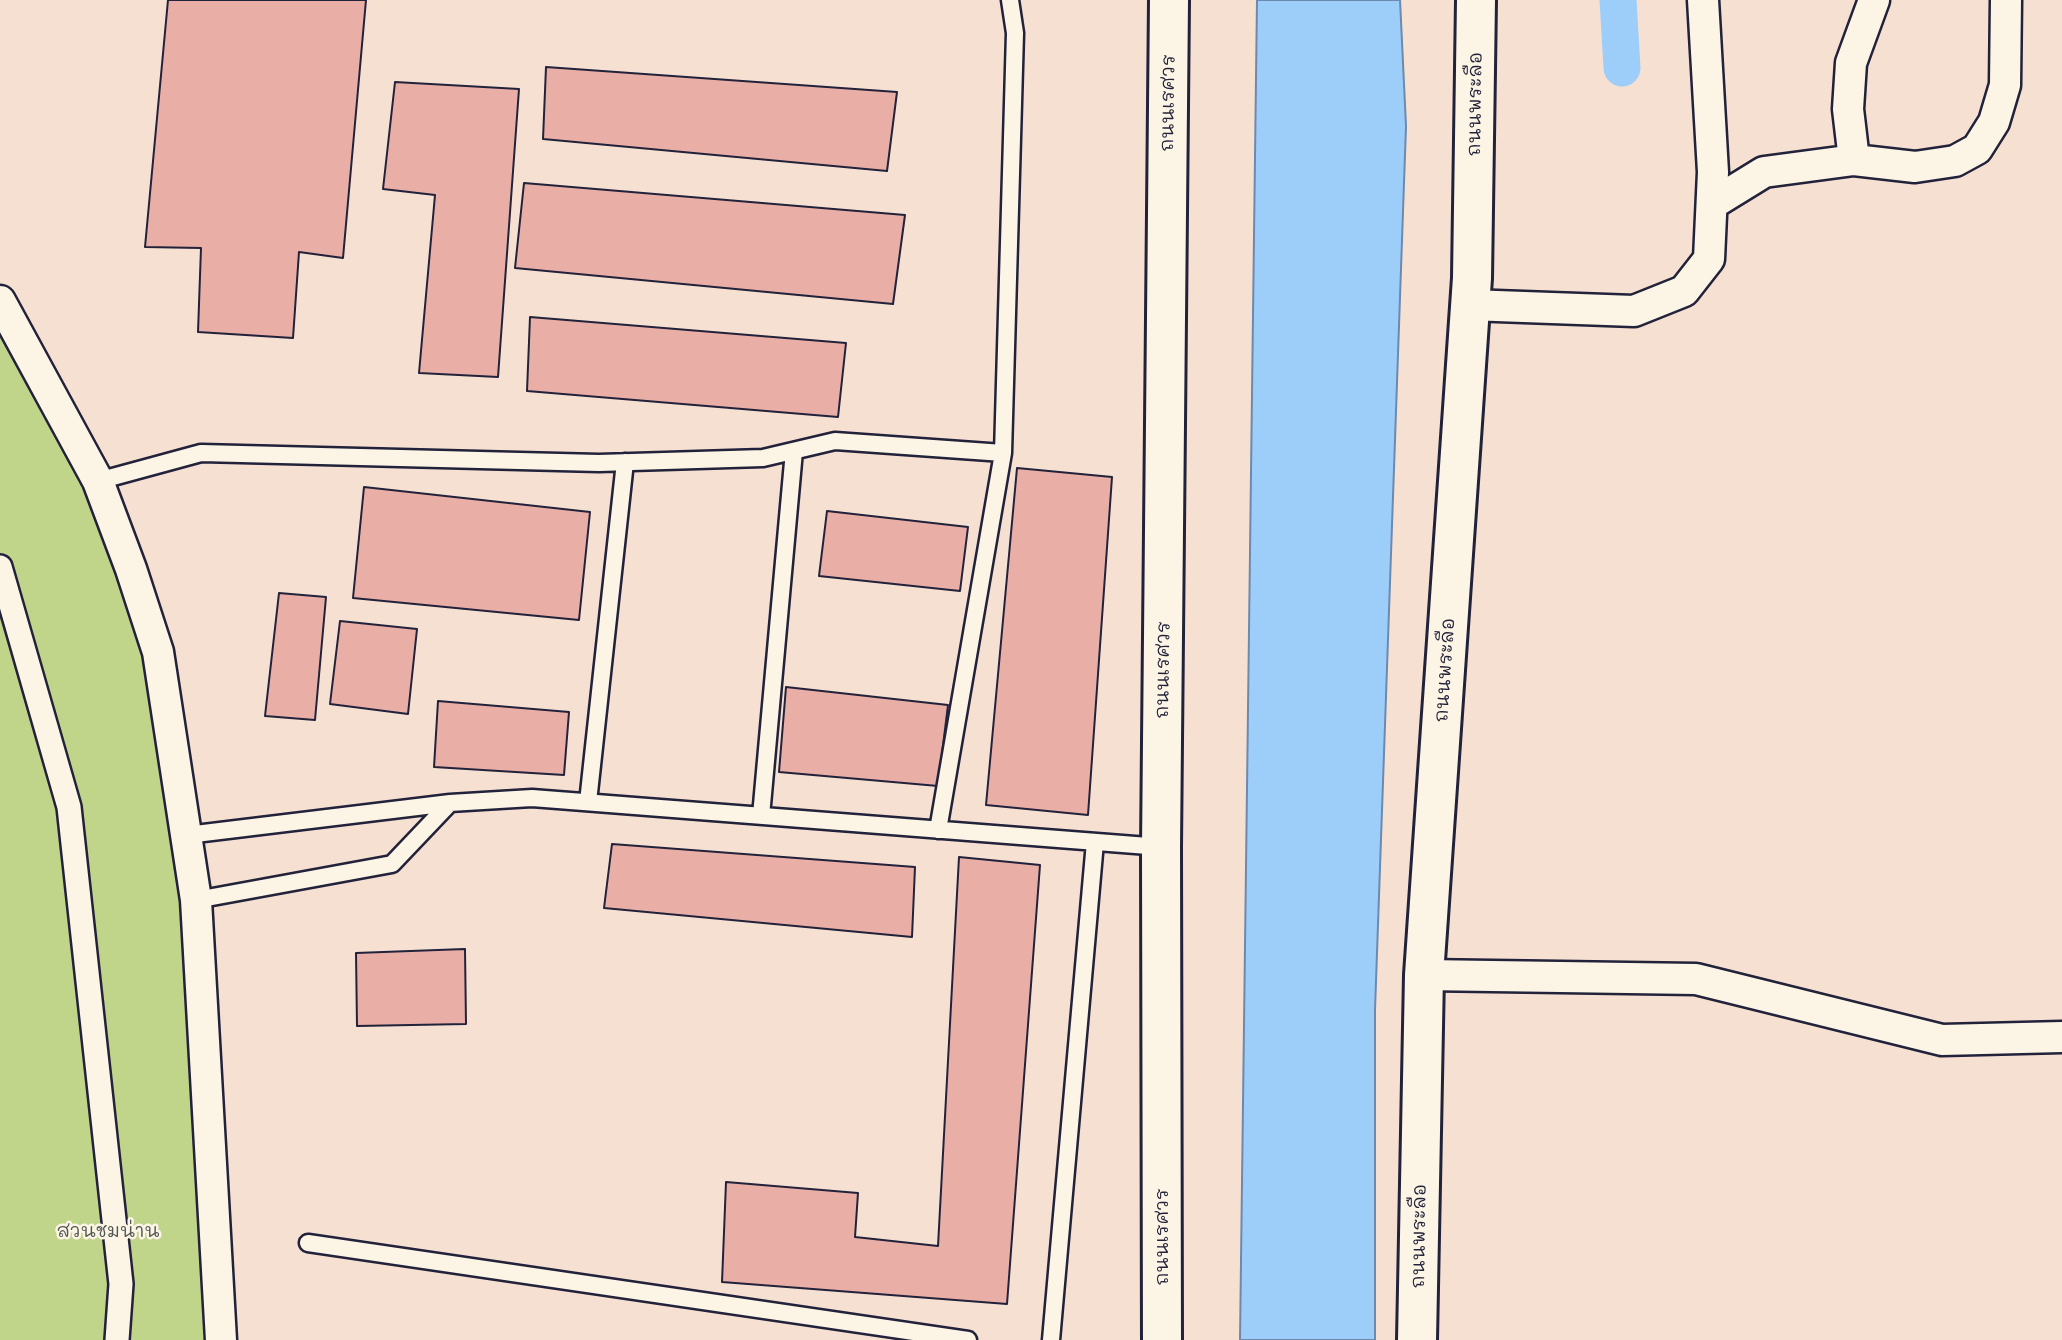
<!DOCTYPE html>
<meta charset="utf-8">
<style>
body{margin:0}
canvas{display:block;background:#f6e0d2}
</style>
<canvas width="2062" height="1340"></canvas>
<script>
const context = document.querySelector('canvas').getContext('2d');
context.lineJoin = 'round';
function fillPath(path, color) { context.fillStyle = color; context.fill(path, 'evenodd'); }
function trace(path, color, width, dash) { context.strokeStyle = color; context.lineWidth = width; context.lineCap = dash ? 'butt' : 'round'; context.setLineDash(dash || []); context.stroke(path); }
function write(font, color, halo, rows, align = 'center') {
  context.font = font + ' Mali,"Playpen Sans Thai",sans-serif'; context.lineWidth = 5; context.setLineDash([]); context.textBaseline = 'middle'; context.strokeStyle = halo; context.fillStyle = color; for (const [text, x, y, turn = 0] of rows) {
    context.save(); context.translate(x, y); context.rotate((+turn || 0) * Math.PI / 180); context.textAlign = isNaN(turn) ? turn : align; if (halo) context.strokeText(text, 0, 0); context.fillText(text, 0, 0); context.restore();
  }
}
fillPath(new Path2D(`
 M 0,301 L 98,481 L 158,652 L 196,900 L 221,1340 L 0,1340 Z`), '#c0d48a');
const water = new Path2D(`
 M 1257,0 L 1400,0 L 1406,126 L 1375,1010 L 1375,1340 L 1240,1340 Z`);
fillPath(water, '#9dcefa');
trace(water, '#6c89ae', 2);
trace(new Path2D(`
 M 1618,0 L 1622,68`), '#9dcefa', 37);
const building = new Path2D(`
 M 168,0 L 366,0 L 343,258 L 299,252 L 293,338 L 198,332 L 201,248 L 145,247 Z
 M 546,67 L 897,92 L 887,171 L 543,139 Z
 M 395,82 L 519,89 L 498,377 L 419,373 L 435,195 L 383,189 Z
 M 524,183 L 905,215 L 893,304 L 515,268 Z
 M 530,317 L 846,343 L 838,417 L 527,391 Z
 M 1017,468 L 1112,477 L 1088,815 L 986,805 Z
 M 364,487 L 590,512 L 579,620 L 353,598 Z
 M 827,511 L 968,527 L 960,591 L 819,576 Z
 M 279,593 L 326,597 L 315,720 L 265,716 Z
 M 340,621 L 417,629 L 408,714 L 330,704 Z
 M 786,687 L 948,705 L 938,786 L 779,772 Z
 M 438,701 L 569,712 L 564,775 L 434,767 Z
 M 612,844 L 915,867 L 912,937 L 604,908 Z
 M 959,857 L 1040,865 L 1007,1304 L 722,1282 L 726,1182 L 858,1193 L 855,1237 L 938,1246 Z
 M 465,949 L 466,1024 L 357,1026 L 356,953 Z`);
fillPath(building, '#e9aea5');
trace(building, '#22223b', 2);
const service = new Path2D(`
 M 98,481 L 201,453 L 599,463 L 763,458 L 835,441 L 1003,453
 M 588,802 L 625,462
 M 761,816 L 794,451
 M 938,830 L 1003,453 L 1015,33 L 1010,0
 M 187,835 L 450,803 L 532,798 L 1161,847
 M 196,900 L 392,864 L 450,803
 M 308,1243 L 968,1340
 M 1051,1340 L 1095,842`);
const pedestrian = new Path2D(`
 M 0,567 L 69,807 L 121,1284 L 117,1340`);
const minor = new Path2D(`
 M 1854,160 L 1848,109 L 1851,63 L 1874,0
 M 1712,204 L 1764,172 L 1854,160 L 1915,167 L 1955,161 L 1977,149 L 1994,122 L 2005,85 L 2006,0
 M 0,301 L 98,481 L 131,569 L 158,652 L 196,900 L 221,1340
 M 1469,305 L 1634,311 L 1684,291 L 1709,259 L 1713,172 L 1703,0
 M 1424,975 L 1696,979 L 1942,1040 L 2062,1037`);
const tertiary = new Path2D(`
 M 1162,1340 L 1161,847 L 1169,0
 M 1417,1340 L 1424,975 L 1472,278 L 1476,0`);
trace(service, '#22223b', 21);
trace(pedestrian, '#22223b', 28);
trace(minor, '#22223b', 35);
trace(tertiary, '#22223b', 44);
trace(service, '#fcf5e5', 16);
trace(pedestrian, '#fcf5e5', 23);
trace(minor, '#fcf5e5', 30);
trace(tertiary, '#fcf5e5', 38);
write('19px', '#22223b', '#fcf5e5', [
 ["ถนนเรศวร",1168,103,-89],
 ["ถนนพระลือ",1475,104,-89],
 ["ถนนเรศวร",1163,670,-89],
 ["ถนนพระลือ",1445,670,-86],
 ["ถนนพระลือ",1419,1236,-89],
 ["ถนนเรศวร",1162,1237,-90]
]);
write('19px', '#515753', '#fcf5e5', [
 ["สวนชมน่าน",108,1231]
]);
</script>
